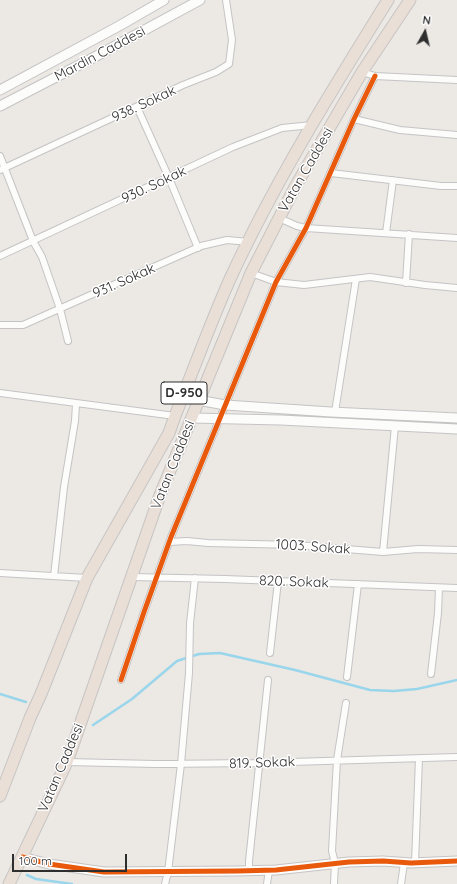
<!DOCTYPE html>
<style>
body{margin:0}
#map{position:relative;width:457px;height:884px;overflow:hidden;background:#ece8e4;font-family:Quicksand,sans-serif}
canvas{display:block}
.north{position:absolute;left:405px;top:12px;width:40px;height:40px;-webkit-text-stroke:3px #fff;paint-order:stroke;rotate:8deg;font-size:11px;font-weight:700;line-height:16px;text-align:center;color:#2e2e2e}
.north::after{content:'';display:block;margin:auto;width:14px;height:18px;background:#2e2e2e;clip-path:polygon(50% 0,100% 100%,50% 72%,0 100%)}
.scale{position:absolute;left:12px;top:854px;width:115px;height:18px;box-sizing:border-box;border:2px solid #2e2e2e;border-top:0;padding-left:5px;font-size:12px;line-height:14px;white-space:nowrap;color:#2e2e2e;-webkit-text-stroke:3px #fff;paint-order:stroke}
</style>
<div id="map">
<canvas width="457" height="884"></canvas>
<div class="north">N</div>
<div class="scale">100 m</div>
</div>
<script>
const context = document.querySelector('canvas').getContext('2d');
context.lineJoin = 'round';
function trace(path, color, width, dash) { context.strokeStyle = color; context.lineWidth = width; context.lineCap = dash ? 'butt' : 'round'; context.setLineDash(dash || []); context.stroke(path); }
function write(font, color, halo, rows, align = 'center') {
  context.font = font + ' Quicksand,sans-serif'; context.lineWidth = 3; context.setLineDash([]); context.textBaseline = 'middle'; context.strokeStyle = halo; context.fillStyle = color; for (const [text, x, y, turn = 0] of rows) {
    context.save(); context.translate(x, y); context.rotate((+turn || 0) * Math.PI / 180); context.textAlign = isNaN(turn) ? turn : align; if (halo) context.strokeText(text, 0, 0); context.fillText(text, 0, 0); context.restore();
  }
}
trace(new Path2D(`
 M 0,694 L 26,702
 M 93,725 L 132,699 L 177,661 L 199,654 L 220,653 L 295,670 L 370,690 L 394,691 L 417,689 L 457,680
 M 27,875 L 36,879 L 72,884`), '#99d6ec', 2.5);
const street = new Path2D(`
 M 362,72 L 375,76 L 457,80
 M 137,107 L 169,178 L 198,248
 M 354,119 L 400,130 L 457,135
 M 0,156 L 33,241 L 42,257 L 60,309 L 68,341
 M 0,170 L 183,85 L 216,72 L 229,64 L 232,40 L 226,0
 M 331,173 L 441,186 L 457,186
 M 279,218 L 297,226 L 306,228 L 457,238
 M 386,233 L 393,180
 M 0,256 L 233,147 L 282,128 L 312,125
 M 251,273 L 276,282 L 304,285 L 370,277 L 425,285 L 457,288
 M 406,283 L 409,234
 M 0,325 L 23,325 L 201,246 L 227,240 L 249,242
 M 0,393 L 175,416
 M 335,412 L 356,279
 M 170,542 L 187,541 L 208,543 L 297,545 L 383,552 L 418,549 L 457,550
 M 383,552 L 395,426
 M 0,573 L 87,578
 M 54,576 L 64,487 L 75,421 L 76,404
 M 132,577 L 225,579 L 457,588
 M 270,653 L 278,581
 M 431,674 L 438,613 L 439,588
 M 347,677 L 358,584
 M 121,680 L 144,612 L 171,537 L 276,282 L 306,228 L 354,119 L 375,76
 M 67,762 L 155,764 L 258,763 L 457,757
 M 415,863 L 419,758
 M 249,871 L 249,861 L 268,680
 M 165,884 L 168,872 L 181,764 L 189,673 L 190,623 L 195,578
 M 267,884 L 269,870
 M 334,884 L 335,863 L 332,851 L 337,760 L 346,703
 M 401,884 L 404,863`);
const secondary = new Path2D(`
 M 0,90 L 119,26 L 164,0
 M 0,106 L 91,59 L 200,0
 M 198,400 L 225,405 L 331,412 L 457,418
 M 192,418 L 281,420 L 457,429
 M 22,857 L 49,864 L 104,872 L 237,871 L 276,870 L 349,862 L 383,861 L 411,863 L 457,861`);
const highway = new Path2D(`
 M 0,796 L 30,718 L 41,694 L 87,578 L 169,433 L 175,416 C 193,371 210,324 230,279 C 274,183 332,90 388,0
 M 9,884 L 67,762 L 160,495 L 251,273 L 295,187 L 362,72 L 410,0`);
trace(street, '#c5c4c5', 8);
trace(secondary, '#c5c4c5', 11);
trace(highway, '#c6c5c4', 13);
trace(street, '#fcfcfb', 6);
trace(secondary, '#fcfcfb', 9);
trace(highway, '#eadfd6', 11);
trace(new Path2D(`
 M 121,680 L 144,612 L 171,537 L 276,282 L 306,228 L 354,119 L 375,76
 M 22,857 L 49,864 L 104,872 L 237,871 L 276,870 L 349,862 L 383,861 L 411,863 L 457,861`), '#e8590c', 5);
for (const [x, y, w] of [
 [184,393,46]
]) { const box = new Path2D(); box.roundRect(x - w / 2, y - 11, w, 22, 3); context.fillStyle = '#fff'; context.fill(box); trace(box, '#2e2e2e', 1); }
write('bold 13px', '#2e2e2e', null, [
 ["D-950",184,393]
]);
write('14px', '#2e2e2e', '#fff', [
 ["Mardin Caddesi",100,54,-28],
 ["938. Sokak",144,104,-25],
 ["Vatan Caddesi",306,170,-60],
 ["930. Sokak",154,185,-25],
 ["931. Sokak",124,281,-24],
 ["Vatan Caddesi",173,465,-68],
 ["1003. Sokak",313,547,4],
 ["820. Sokak",294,582,2],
 ["819. Sokak",262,763,-2],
 ["Vatan Caddesi",61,768,-67]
]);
</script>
